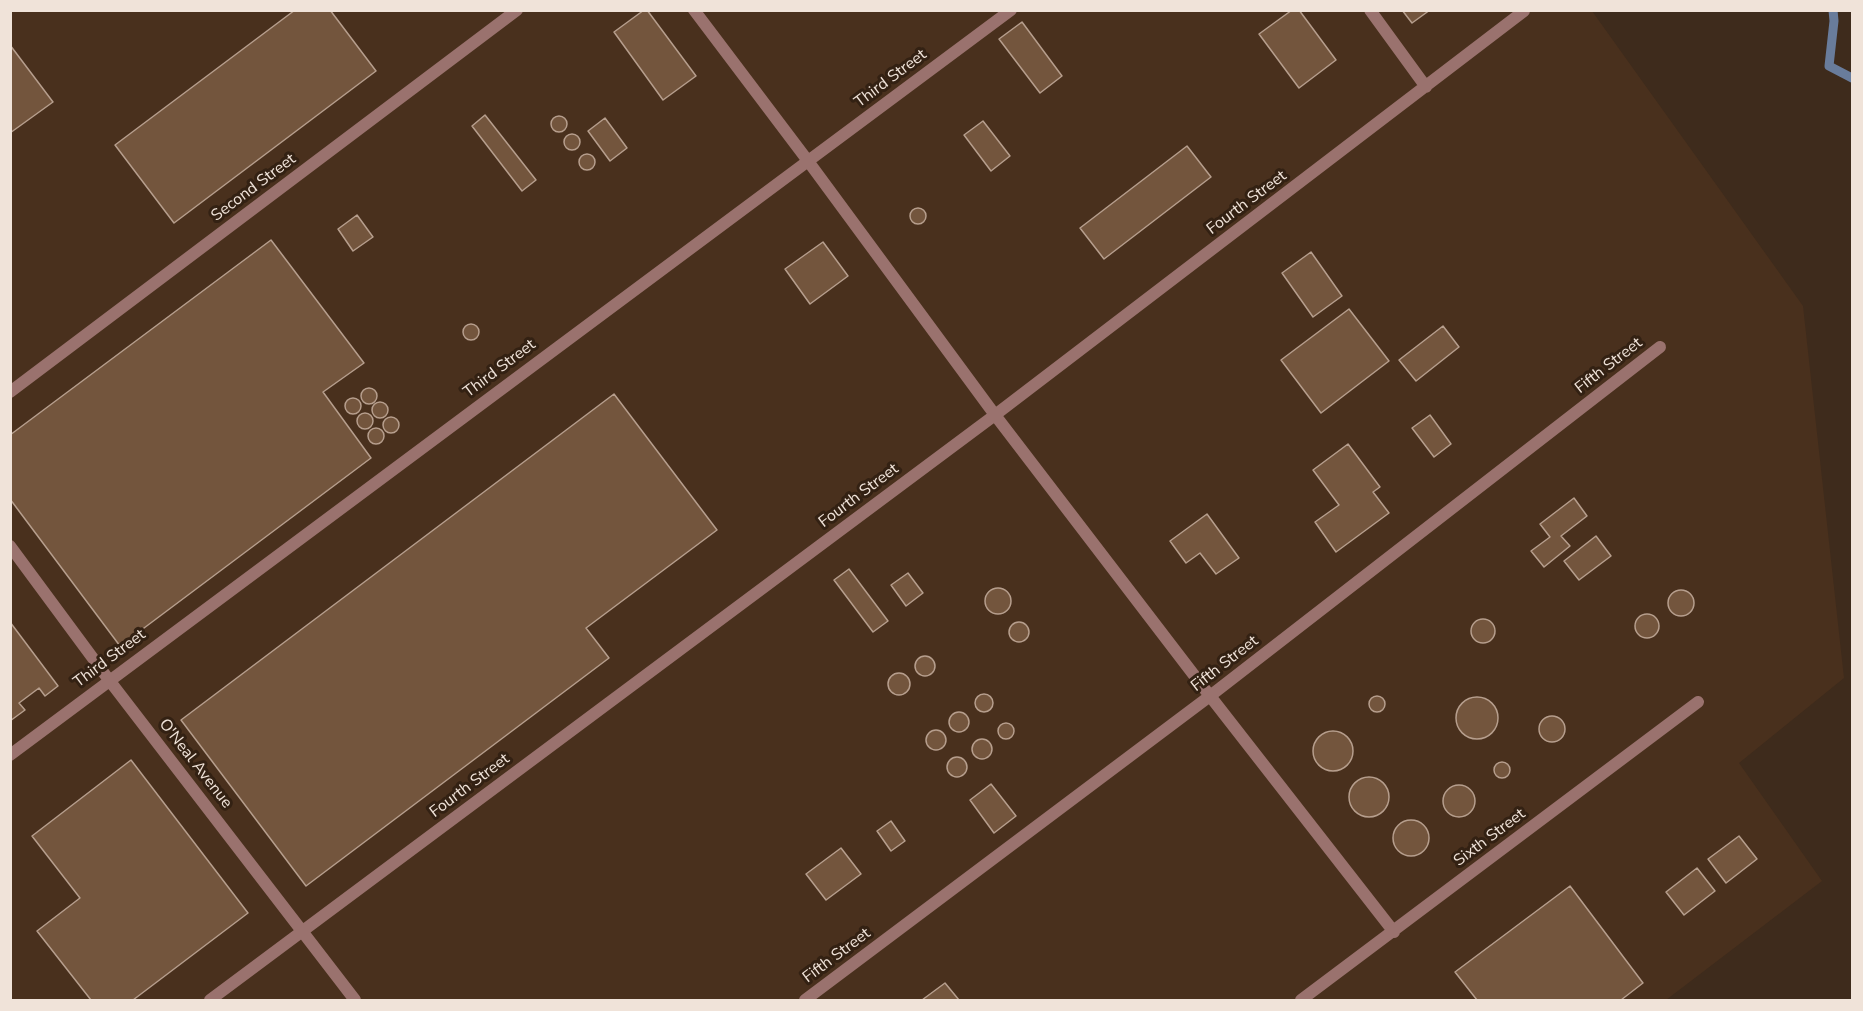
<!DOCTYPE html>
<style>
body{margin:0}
#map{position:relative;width:1863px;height:1011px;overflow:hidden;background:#3e2b1c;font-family:"Nunito Sans",sans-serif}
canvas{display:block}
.frame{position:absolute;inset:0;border:12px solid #f0e3d9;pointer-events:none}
</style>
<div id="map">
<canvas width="1863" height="1011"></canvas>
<div class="frame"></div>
</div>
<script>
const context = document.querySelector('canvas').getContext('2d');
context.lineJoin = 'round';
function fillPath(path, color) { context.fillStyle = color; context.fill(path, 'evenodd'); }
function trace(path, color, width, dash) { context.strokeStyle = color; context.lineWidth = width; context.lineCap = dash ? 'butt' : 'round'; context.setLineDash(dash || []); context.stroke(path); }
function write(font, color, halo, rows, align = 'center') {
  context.font = font + ' "Nunito Sans",sans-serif'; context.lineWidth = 6; context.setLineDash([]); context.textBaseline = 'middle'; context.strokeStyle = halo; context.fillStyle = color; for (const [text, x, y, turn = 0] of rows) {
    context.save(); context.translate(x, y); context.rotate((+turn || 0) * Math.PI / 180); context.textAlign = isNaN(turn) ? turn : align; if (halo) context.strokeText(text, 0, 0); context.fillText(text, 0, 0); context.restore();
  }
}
fillPath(new Path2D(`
 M 10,11 L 1592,11 L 1803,306 L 1844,678 L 1739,763 L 1822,881 L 1666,1000 L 11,1000 Z`), '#49301d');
trace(new Path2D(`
 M 1833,10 L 1834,21 L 1829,66 L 1852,78`), '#697c9b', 9);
const building = new Path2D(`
 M 295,10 L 330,10 L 376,71 L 174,223 L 115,145 Z
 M 644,10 L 647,10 L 696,76 L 663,100 L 614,32 Z
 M 1292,10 L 1299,10 L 1336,60 L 1299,88 L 1259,34 Z
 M 1402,10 L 1430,10 L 1412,23 Z
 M 1022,22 L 1062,76 L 1040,93 L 999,39 Z
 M 10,45 L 53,102 L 10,133 Z
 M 485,115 L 536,180 L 522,191 L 472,126 Z
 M551 124a8 8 0 1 1 16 0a8 8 0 1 1-16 0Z
 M 605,118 L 627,148 L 610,161 L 588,131 Z
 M 983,121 L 1010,156 L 991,171 L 964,135 Z
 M564 142a8 8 0 1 1 16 0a8 8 0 1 1-16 0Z
 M 1187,146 L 1211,177 L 1104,259 L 1080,228 Z
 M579 162a8 8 0 1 1 16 0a8 8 0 1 1-16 0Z
 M910 216a8 8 0 1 1 16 0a8 8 0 1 1-16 0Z
 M 357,215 L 373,237 L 353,251 L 338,229 Z
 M 271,240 L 364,363 L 323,392 L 371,458 L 120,646 L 10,499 L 10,435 Z
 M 823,242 L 848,276 L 810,304 L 785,269 Z
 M 1311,252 L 1342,296 L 1313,317 L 1282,273 Z
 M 1349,309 L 1389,361 L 1321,413 L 1281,360 Z
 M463 332a8 8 0 1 1 16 0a8 8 0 1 1-16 0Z
 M 1443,326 L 1459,347 L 1416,381 L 1399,360 Z
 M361 396a8 8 0 1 1 16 0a8 8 0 1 1-16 0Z
 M 614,394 L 717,530 L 586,628 L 609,658 L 306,886 L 181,720 Z
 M345 406a8 8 0 1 1 16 0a8 8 0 1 1-16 0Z
 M372 410a8 8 0 1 1 16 0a8 8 0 1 1-16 0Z
 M357 421a8 8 0 1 1 16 0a8 8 0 1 1-16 0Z
 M 1430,415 L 1451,444 L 1434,457 L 1412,428 Z
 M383 425a8 8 0 1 1 16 0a8 8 0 1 1-16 0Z
 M368 436a8 8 0 1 1 16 0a8 8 0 1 1-16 0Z
 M 1348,444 L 1380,487 L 1373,492 L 1389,513 L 1336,552 L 1315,522 L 1339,505 L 1313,470 Z
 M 1574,498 L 1587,516 L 1561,536 L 1570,546 L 1544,567 L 1531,551 L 1550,537 L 1540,524 Z
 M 1207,514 L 1239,558 L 1216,574 L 1200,553 L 1186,563 L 1170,541 Z
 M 1596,536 L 1611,556 L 1579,580 L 1564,561 Z
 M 849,569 L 888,621 L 873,632 L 834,580 Z
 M 908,573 L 923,593 L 906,606 L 891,585 Z
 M985 601a13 13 0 1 1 26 0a13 13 0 1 1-26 0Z
 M1668 603a13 13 0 1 1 26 0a13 13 0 1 1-26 0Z
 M1635 626a12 12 0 1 1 24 0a12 12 0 1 1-24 0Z
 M1471 631a12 12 0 1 1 24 0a12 12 0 1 1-24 0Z
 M 10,622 L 58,686 L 45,696 L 39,688 L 19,703 L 25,710 L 10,721 Z
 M1009 632a10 10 0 1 1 20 0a10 10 0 1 1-20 0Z
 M915 666a10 10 0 1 1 20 0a10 10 0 1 1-20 0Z
 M888 684a11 11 0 1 1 22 0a11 11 0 1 1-22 0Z
 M975 703a9 9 0 1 1 18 0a9 9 0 1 1-18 0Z
 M1369 704a8 8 0 1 1 16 0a8 8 0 1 1-16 0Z
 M1456 718a21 21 0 1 1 42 0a21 21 0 1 1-42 0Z
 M949 722a10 10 0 1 1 20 0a10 10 0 1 1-20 0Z
 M1539 729a13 13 0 1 1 26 0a13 13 0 1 1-26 0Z
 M998 731a8 8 0 1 1 16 0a8 8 0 1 1-16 0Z
 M926 740a10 10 0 1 1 20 0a10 10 0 1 1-20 0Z
 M1313 751a20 20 0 1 1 40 0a20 20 0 1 1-40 0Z
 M972 749a10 10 0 1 1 20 0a10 10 0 1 1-20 0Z
 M947 767a10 10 0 1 1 20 0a10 10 0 1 1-20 0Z
 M 131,760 L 248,913 L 133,1000 L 91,1000 L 37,931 L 80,898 L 32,836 Z
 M1494 770a8 8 0 1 1 16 0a8 8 0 1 1-16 0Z
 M1349 797a20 20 0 1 1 40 0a20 20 0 1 1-40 0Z
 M 991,784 L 1016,816 L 994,833 L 970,800 Z
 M1443 801a16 16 0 1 1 32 0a16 16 0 1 1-32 0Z
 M1393 838a18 18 0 1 1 36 0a18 18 0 1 1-36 0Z
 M 891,821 L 905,841 L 891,851 L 877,831 Z
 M 1739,836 L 1757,859 L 1726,883 L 1708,859 Z
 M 841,848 L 861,874 L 826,900 L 806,874 Z
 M 1697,868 L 1715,891 L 1684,915 L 1666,892 Z
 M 1570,886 L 1643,983 L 1621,1000 L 1477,1000 L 1455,972 Z
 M 945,983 L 959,1000 L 922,1000 Z`);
fillPath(building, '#73553d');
trace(building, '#b69e8d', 1.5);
trace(new Path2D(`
 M 694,10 L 808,161 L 995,415 L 1210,696 L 1394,932
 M 1370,10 L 1426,87
 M 10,392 L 517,10
 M 10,546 L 109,680 L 355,1000
 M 10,755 L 1011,10
 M 210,1000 L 995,415 L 1524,11
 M 805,1000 L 1210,696 L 1660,347
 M 1301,1000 L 1698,702`), '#9a726e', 12);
write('16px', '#f0e3d9', '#332113', [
 ["Third Street",891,79,-37],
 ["Second Street",254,188,-37],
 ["Fourth Street",1247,203,-37],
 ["Fifth Street",1609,366,-38],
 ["Third Street",500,369,-37],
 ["Fourth Street",859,496,-37],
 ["Third Street",110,659,-37],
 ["Fifth Street",1225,664,-38],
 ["O'Neal Avenue",195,764,52],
 ["Fourth Street",470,786,-37],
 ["Sixth Street",1490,838,-37],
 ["Fifth Street",837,956,-37]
]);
</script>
